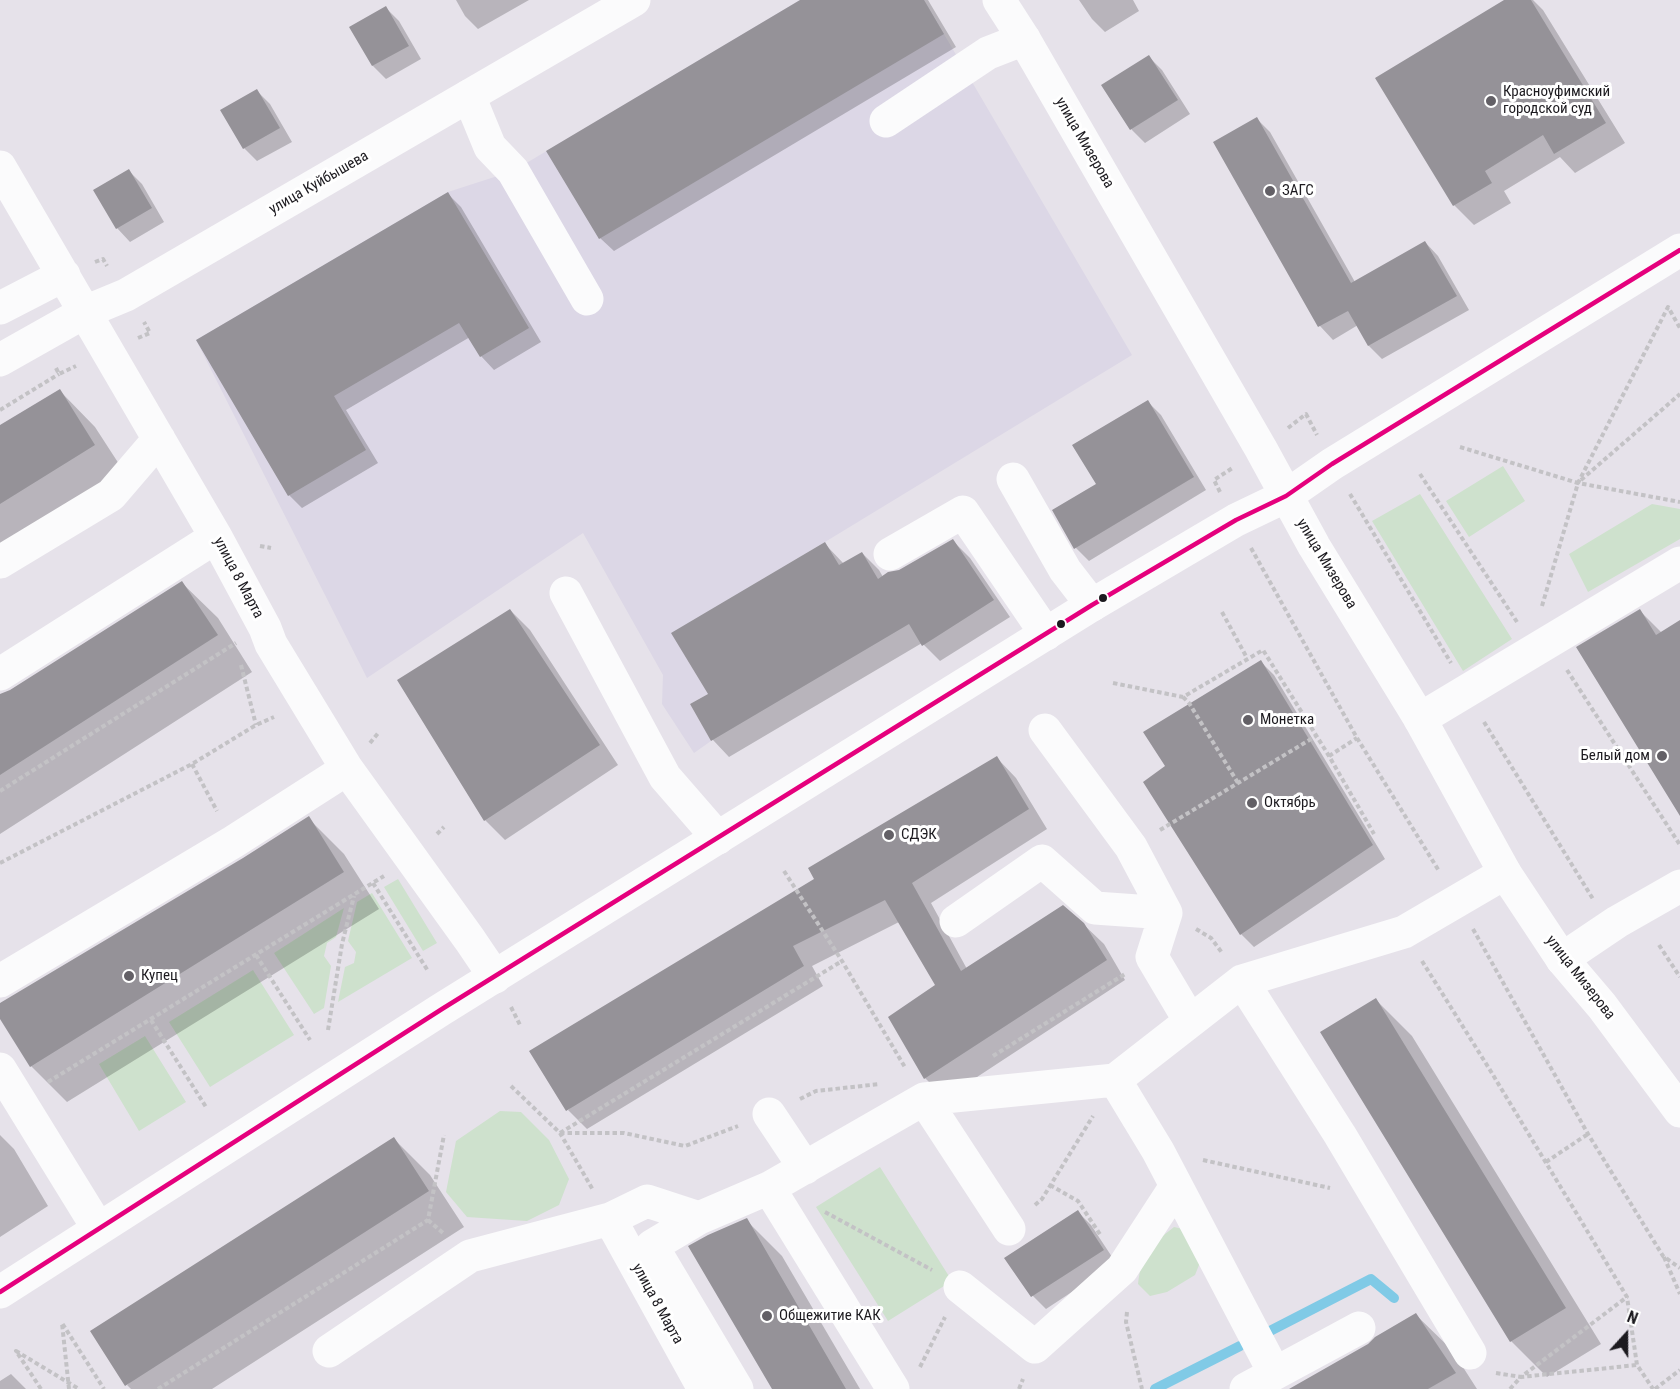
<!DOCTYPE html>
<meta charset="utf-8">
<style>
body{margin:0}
#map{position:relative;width:1680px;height:1389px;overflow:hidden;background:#e6e2ea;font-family:"Roboto Condensed",sans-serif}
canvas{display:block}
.north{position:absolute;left:1596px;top:1305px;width:60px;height:60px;-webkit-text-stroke:4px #fff;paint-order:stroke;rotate:21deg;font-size:16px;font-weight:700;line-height:24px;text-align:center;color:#1c1a1f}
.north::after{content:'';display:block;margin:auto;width:21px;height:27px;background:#1c1a1f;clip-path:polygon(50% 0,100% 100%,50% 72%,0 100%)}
</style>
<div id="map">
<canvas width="1680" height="1389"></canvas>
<div class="north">N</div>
</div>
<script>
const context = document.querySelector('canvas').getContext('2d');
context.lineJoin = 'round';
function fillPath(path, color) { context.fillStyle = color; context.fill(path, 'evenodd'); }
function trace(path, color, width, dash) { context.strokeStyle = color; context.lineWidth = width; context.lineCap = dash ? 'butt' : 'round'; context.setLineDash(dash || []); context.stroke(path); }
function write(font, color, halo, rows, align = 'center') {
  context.font = font + ' "Roboto Condensed",sans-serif'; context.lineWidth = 6; context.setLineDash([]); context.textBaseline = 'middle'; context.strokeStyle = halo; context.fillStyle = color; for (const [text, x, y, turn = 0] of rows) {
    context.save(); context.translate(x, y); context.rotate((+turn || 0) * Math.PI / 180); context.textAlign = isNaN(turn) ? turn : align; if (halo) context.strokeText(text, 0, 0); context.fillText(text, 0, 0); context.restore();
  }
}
fillPath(new Path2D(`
 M 800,0 L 924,0 L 1132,355 L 825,542 L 672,633 L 708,694 L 690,704 L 711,741 L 694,753 L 662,704 L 663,675 L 583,533 L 367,678 L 196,340 L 448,192 L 513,171 Z`), '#dcd7e6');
fillPath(new Path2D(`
 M 1503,466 L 1525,501 L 1469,537 L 1446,501 Z
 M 1420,494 L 1512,639 L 1463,671 L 1372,521 Z
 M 1652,504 L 1680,509 L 1680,539 L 1588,592 L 1569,554 Z
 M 398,879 L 437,943 L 423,951 L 384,887 Z
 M 372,893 L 412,958 L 338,1002 L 345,967 L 354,963 L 356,952 L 348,941 L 357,902 Z
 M 344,908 L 336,937 L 327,943 L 324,956 L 331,966 L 324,1008 L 314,1014 L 274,953 Z
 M 253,970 L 294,1035 L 210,1087 L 169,1022 Z
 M 145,1036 L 186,1102 L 139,1131 L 99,1064 Z
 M 500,1111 L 521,1112 L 549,1140 L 569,1179 L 559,1205 L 527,1221 L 467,1217 L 446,1192 L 456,1141 Z
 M 880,1167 L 952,1281 L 888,1321 L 816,1207 Z
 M 1174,1227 L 1183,1229 L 1201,1260 L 1195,1275 L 1167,1292 L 1150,1296 L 1138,1284 C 1142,1252 1150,1246 1174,1227 Z`), '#cee1cd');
fillPath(new Path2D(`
 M 456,0 L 529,0 L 478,29 L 465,16 Z
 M 803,0 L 928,0 L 956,47 L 614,251 L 600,238 L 548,151 Z
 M 1079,0 L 1133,0 L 1139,11 L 1105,32 L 1092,19 Z
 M 1507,0 L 1533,0 L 1543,10 L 1625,143 L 1575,173 L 1560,157 L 1504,191 L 1511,203 L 1474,225 L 1454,205 Z
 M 386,8 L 399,21 L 421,59 L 386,79 L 373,66 L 351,28 Z
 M 1149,57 L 1162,70 L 1190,114 L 1145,143 L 1132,130 L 1104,85 Z
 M 257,91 L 270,104 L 292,142 L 257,161 L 244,148 Z
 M 1257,119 L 1270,132 L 1355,282 L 1425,242 L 1438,256 L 1469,310 L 1382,359 L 1369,346 L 1358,325 L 1333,340 L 1320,326 L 1215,143 Z
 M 129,171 L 142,184 L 164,222 L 130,242 L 117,228 Z
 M 448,194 L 461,207 L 541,342 L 494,370 L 481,356 L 470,337 L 346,410 L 378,463 L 302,508 L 289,495 L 198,341 Z
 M 60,391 L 95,427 L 130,481 L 0,561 L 0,427 Z
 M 1148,402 L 1161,415 L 1206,490 L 1089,561 L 1076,548 L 1098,485 Z
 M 953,541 L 970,558 L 1010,617 L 940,661 L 922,643 L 729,757 L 713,740 L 710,695 L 825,544 L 844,564 L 862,553 L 879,570 L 883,577 L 900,572 Z
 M 182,583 L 218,618 L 252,672 L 0,834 L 0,697 Z
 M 510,610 L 530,630 L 618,765 L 505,840 L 485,820 Z
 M 1640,611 L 1662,633 L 1680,622 L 1680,813 Z
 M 1260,661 L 1274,675 L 1385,859 L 1254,947 L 1241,934 L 1167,766 Z
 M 997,758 L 1016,778 L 1047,829 L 931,903 L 967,969 L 1083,924 L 1104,944 L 1125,980 L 945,1098 L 925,1078 L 937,986 L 899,922 L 812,966 L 823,986 L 587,1129 L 568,1110 L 816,879 Z
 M 308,818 L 344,854 L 379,909 L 67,1102 L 31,1066 L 0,1016 L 0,1005 L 243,859 Z
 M 1376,1000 L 1412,1036 L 1601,1344 L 1547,1377 L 1511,1341 Z
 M 0,1135 L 14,1149 L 48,1206 L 0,1237 Z
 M 394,1139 L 430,1175 L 464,1227 L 212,1389 L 131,1389 L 127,1385 Z
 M 1078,1212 L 1091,1225 L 1116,1263 L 1046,1309 L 1033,1296 L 1007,1259 Z
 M 746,1220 L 782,1256 L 860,1389 L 774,1389 Z
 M 1416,1315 L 1452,1350 L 1477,1389 L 1291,1389 L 1369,1346 Z
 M 11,1374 L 26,1389 L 0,1389 L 0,1381 Z`), '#0003');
trace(new Path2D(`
 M 1268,1332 L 1371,1279 L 1394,1298
 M 1155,1389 L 1240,1346`), '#80cae6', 10);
fillPath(new Path2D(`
 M 800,0 L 924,0 L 944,34 L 599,239 L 546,151 Z
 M 1504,0 L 1531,0 L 1606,123 L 1554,154 L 1543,135 L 1485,171 L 1492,183 L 1453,206 L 1375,78 Z
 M 386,6 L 409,46 L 372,66 L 349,27 Z
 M 1149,55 L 1178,100 L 1130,130 L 1101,85 Z
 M 257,89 L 280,128 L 243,149 L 220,110 Z
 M 1257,117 L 1351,283 L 1425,241 L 1457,296 L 1368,346 L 1348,311 L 1318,327 L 1213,142 Z
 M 129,169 L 152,208 L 116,229 L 93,190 Z
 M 448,192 L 529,328 L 480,357 L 459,323 L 334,396 L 366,450 L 288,496 L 196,340 Z
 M 60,389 L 95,445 L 0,504 L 0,425 Z
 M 1148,400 L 1194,477 L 1074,549 L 1052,510 L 1096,484 L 1072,445 Z
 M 953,539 L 994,600 L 922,646 L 909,624 L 711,741 L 690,704 L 708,694 L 671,633 L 825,542 L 839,565 L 862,552 L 878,579 L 888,572 L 899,570 Z
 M 182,581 L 218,635 L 0,775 L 0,694 L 10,690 Z
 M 510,609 L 600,745 L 484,821 L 397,680 Z
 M 1640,609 L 1656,635 L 1680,620 L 1680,816 L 1576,647 Z
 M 1261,660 L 1373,845 L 1240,935 L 1143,782 L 1165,766 L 1143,732 Z
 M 997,756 L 1029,809 L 912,883 L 961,971 L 1063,905 L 1084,923 L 1107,960 L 924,1079 L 888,1017 L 935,985 L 885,900 L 793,946 L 804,966 L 566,1111 L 529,1051 L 814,879 L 808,868 Z
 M 309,816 L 344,872 L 30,1067 L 0,1019 L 0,1003 L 243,858 Z
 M 1376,998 L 1566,1308 L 1510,1342 L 1320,1032 Z
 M 394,1137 L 429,1191 L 125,1386 L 90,1331 Z
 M 1078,1210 L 1104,1250 L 1031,1297 L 1004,1258 Z
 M 747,1218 L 846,1389 L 772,1389 L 688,1246 L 708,1235 Z
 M 1416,1313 L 1456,1373 L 1428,1389 L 1289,1389 L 1368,1344 L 1375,1337 Z`), '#959298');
trace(new Path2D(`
 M 95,262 L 103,259 L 107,266
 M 138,338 L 150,333 L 144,322
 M 56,368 L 59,374 L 76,366
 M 0,410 L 59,374
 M 1288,428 L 1306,414 L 1317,435
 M 1460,447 L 1578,483 L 1680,502
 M 1420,474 L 1517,622
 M 1581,480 L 1680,394
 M 1220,492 L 1214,480 L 1234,467
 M 1350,494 L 1451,663
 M 260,546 L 271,548
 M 1251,548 L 1357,738 L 1439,871
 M 1542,606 L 1578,483 L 1668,307 L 1680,328
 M 1222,612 L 1247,658
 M 241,665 L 256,725
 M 1567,670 L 1680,845
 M 1113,683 L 1183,697 L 1263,650 L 1329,756 L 1374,834
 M 1183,697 L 1189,703 L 1238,783
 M 1484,722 L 1593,899
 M 370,743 L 379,732
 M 1329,756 L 1357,738
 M 192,764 L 217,811
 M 0,791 L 236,643
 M 1160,830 L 1316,736
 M 437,834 L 444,827
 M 0,863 L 192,764 L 256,725 L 274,717
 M 784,871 L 842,961 L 906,1069
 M 373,883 L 428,971
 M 1196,929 L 1211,938 L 1223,954
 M 1473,929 L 1588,1134 L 1663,1256 L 1680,1268
 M 1659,945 L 1680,977
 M 256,955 L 310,1040
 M 1422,961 L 1490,1070 L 1627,1297 L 1637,1365 L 1653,1389
 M 511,1007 L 520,1025
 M 151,1020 L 206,1107
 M 328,1030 L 342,944 L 354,896
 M 993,1056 L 1125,974
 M 48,1082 L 384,876
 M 511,1086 L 560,1133 L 593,1190
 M 800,1099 L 816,1091 L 880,1084
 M 560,1133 L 624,1133 L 685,1146 L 738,1126
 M 560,1133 L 842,961
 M 1203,1160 L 1330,1188
 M 1546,1162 L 1588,1134
 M 1050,1185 L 1078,1201 L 1101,1236
 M 1035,1205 L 1042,1199 L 1093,1116
 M 825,1212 L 932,1270
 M 428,1220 L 443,1233
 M 1664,1257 L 1680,1294
 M 1127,1312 L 1126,1322 L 1142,1389
 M 920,1367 L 945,1317
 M 1496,1373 L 1521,1377 L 1627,1297
 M 41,1389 L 16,1351 L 79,1389
 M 69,1389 L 62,1323 L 104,1389
 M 158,1389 L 428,1220 L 444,1135
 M 1019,1389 L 1023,1379
 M 1510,1389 L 1521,1377 L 1637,1365
 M 1655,1389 L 1680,1370`), '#c3c2c5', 4, [4.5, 3]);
trace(new Path2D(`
 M 469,96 L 490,147 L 513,171 L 587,299
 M 886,121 L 988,53 L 1024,39
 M 0,167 L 216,537 L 265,628 L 271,644 L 347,769 L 470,940 L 495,977
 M 0,308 L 64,275
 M 1013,479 L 1065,570 L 1092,605
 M 890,554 L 963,512 L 1046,634
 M 0,562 L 111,495 L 159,439
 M 566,593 L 665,777 L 718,838
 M 0,674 L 216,537
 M 1420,719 L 1680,563
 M 1045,730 L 1131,847 L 1166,913 L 1152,957 L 1190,1021
 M 956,921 L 1042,861 L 1095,908 L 1166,913
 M 1562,959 L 1617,922 L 1680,886
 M 0,981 L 233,842 L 347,769
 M 1242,981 L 1340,1135 L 1470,1353
 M 0,1069 L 98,1228
 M 1115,1080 L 1158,1151 L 1274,1372
 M 924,1099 L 1009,1229
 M 769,1114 L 805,1168
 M 769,1188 L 893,1389
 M 610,1219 L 704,1389
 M 960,1287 L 1035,1347 L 1122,1269 L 1176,1186
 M 329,1351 L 470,1256 L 610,1219 L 647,1201 L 699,1218
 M 737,1389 L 652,1246 L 699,1218 L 769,1188 L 924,1099 L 1115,1080 L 1242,981 L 1404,932 L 1505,873
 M 1246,1389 L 1359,1328`), '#fbfbfc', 33);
trace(new Path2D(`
 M 999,0 L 1024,39 L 1261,449 L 1314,546 L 1420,719 L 1505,873 L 1562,959 L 1602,1006 L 1680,1111
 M 0,360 L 85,312 L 126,295 L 634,0
 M 0,1292 L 442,1009 L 1092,605 L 1236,520 L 1286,496 L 1332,464 L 1680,250`), '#fbfbfc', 33);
trace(new Path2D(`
 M 0,1292 L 442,1009 L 1092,605 L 1236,520 L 1286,496 L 1332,464 L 1680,250`), '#e5007d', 4.5);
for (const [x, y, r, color] of [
 [1491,101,6,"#636066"],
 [1270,191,6,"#636066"],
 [1103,598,5,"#1c1a1f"],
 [1061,624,5,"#1c1a1f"],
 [1248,720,6,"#636066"],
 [1662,756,6,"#636066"],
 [1252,803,6,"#636066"],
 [889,835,6,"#636066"],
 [129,976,6,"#636066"],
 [767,1316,6,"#636066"]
]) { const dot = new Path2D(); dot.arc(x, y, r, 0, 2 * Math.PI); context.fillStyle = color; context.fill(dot); trace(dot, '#fff', 2); }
write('15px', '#1c1a1f', '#fff', [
 ["Красноуфимский",1503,92],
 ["городской суд",1503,109],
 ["ЗАГС",1282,191],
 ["Монетка",1260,720],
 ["Белый дом",1650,756,"right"],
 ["Октябрь",1264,803],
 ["СДЭК",901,835],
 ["Купец",141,976],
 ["Общежитие КАК",779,1316]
], 'left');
write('15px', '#1c1a1f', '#fff', [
 ["улица Мизерова",1084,143,60],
 ["улица Куйбышева",319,183,-30],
 ["улица Мизерова",1326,564,59],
 ["улица 8 Марта",238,578,62],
 ["улица Мизерова",1580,978,52],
 ["улица 8 Марта",657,1304,61]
]);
</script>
